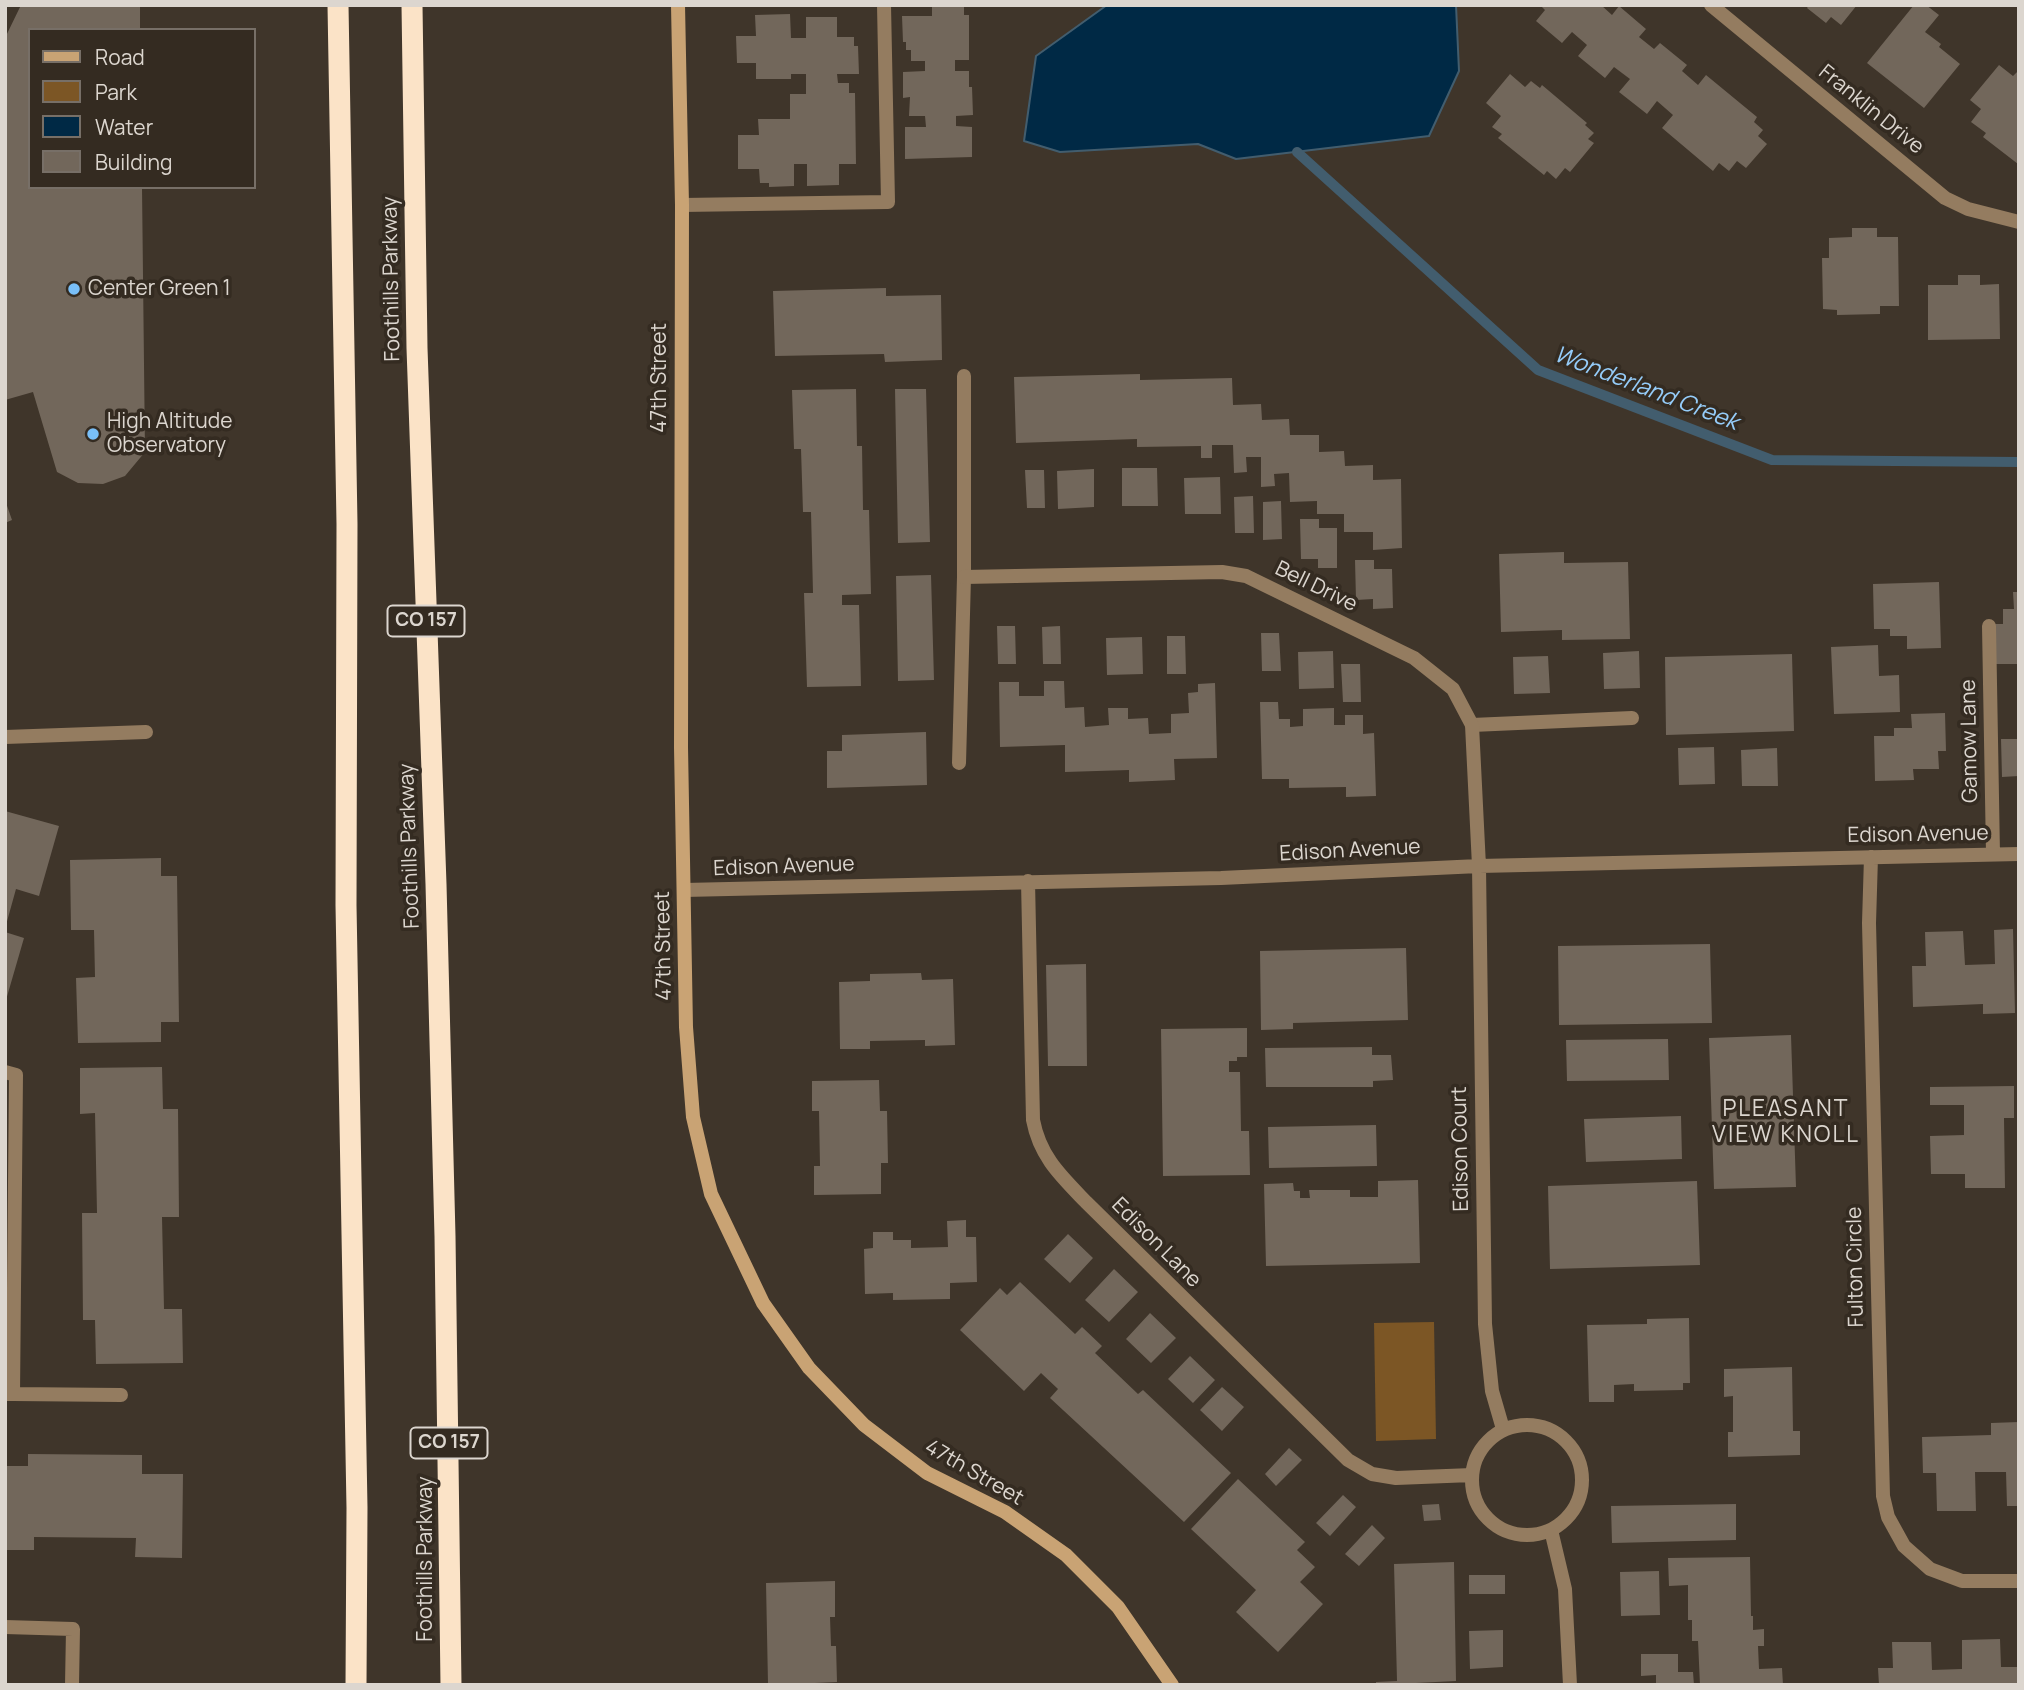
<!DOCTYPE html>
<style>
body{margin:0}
#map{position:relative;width:2024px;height:1690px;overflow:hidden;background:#3f352a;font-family:Manrope,sans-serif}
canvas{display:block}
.frame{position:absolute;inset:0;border:7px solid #dcd6cf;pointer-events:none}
.legend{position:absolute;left:28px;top:28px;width:228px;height:161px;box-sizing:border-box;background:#342b21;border:2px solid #776f67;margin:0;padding:9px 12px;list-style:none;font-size:21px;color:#dcd6cf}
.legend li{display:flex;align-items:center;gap:14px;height:35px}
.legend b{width:35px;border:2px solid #776f67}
</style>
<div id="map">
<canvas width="2024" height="1690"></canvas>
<div class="frame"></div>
<ul class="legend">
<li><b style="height:9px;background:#c9a374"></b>Road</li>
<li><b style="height:19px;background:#7c5625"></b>Park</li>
<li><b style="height:19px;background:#002945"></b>Water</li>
<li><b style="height:19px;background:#72675b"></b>Building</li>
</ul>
</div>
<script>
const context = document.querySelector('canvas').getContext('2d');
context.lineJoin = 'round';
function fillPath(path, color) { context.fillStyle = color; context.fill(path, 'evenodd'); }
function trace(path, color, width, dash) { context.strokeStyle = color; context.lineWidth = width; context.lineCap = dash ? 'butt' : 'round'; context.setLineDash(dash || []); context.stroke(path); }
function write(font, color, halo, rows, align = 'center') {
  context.font = font + ' Manrope,sans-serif'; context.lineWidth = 7; context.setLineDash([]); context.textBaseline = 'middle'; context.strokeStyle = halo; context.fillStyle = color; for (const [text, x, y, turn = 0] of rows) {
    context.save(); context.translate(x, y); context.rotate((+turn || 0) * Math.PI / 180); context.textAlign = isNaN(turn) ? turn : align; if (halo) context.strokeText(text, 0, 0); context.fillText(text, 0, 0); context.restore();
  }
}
fillPath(new Path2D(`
 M 1434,1322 L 1436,1439 L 1376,1441 L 1374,1323 Z`), '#7c5625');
const water = new Path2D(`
 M 1107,5 L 1456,5 L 1459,71 L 1429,136 L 1236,159 L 1198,144 L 1060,152 L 1024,141 L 1036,56 Z`);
fillPath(water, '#002945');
trace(water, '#425d6e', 2);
trace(new Path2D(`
 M 1297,152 L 1538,370 L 1772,460 L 2019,462`), '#425d6e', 10);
fillPath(new Path2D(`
 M 21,5 L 140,5 L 140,30 L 30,30 L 30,187 L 142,187 L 145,452 L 125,476 L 103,484 L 78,483 L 57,472 L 33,392 L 5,400 L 5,38 Z
 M 932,5 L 964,5 L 964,15 L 969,15 L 969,60 L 955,60 L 955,71 L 969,71 L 969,87 L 972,87 L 973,115 L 956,116 L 956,126 L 972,127 L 972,157 L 905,159 L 905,127 L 926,127 L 925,116 L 909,116 L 910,97 L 903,98 L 903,72 L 925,71 L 925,61 L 911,61 L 911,50 L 906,50 L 906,42 L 903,42 L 902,16 L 932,16 Z
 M 1540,5 L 1601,5 L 1612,15 L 1619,6 L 1646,29 L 1639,37 L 1654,49 L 1660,43 L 1687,65 L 1682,71 L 1698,85 L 1706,75 L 1757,117 L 1754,122 L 1763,130 L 1758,136 L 1767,144 L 1746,168 L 1737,161 L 1729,171 L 1719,163 L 1713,171 L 1662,128 L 1673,115 L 1657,101 L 1647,114 L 1619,92 L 1630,79 L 1614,67 L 1605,78 L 1578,56 L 1587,45 L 1572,32 L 1562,43 L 1536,21 L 1545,10 Z
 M 1809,5 L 1857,5 L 1841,25 L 1831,17 L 1826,23 L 1807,8 Z
 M 1914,5 L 1926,5 L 1939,15 L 1925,32 L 1941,44 L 1939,47 L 1960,64 L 1924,108 L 1867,63 Z
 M 790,14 L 791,38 L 806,38 L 806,17 L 837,17 L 837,37 L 854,37 L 854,46 L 858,46 L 859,74 L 837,74 L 838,83 L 849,83 L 849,93 L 855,93 L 856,164 L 839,164 L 839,185 L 807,186 L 807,164 L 794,164 L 794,186 L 769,187 L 769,183 L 760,183 L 759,169 L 738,169 L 738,135 L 759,135 L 758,119 L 790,119 L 790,94 L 806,94 L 806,74 L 791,74 L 791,79 L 756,79 L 756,63 L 737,63 L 736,36 L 756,36 L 755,15 Z
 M 1999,65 L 2013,76 L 2019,70 L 2018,164 L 1983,137 L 1986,133 L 1971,122 L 1981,109 L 1970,100 Z
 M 1510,74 L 1525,87 L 1531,81 L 1540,88 L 1542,85 L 1587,123 L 1585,125 L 1594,133 L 1588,139 L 1594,143 L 1570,172 L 1565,168 L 1556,179 L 1547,171 L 1544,175 L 1498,138 L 1502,134 L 1492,127 L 1501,116 L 1486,103 Z
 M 1852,228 L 1877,228 L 1877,237 L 1898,237 L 1899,306 L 1880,306 L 1880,314 L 1837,315 L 1837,310 L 1823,309 L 1822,258 L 1829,258 L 1829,238 L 1852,237 Z
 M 1958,275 L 1980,275 L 1980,285 L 1999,284 L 2000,339 L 1928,340 L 1928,285 L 1958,285 Z
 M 886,288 L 886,296 L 941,295 L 942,360 L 885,362 L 884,354 L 775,356 L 773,291 Z
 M 1140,374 L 1140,380 L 1232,378 L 1233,405 L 1261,404 L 1262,420 L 1289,419 L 1290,435 L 1319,435 L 1319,452 L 1344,451 L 1345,466 L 1373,465 L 1373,480 L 1401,479 L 1402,548 L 1373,550 L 1373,532 L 1344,532 L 1344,514 L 1317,514 L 1317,501 L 1290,502 L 1289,473 L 1274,474 L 1275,486 L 1261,487 L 1261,457 L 1246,457 L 1247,472 L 1234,473 L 1233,445 L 1212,445 L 1212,458 L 1201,458 L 1201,446 L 1137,447 L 1137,439 L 1016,443 L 1014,377 Z
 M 856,389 L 857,446 L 862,446 L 863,510 L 869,510 L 871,594 L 842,595 L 842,605 L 859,605 L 861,686 L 807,687 L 804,593 L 813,593 L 811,512 L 803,512 L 801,449 L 794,449 L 792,390 Z
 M 895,389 L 926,389 L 930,542 L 898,543 Z
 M 1122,468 L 1157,468 L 1158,506 L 1122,506 Z
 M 1094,469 L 1094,507 L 1058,509 L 1057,471 Z
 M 1025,470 L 1044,470 L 1045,508 L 1027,508 Z
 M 1220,477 L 1221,514 L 1185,514 L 1184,478 Z
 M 1253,496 L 1254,533 L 1235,533 L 1234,497 Z
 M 5,500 L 12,520 L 5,523 Z
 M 1281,501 L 1282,539 L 1263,540 L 1263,502 Z
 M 1300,519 L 1319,519 L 1319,528 L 1337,528 L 1337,568 L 1318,568 L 1318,559 L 1301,559 Z
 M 1564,552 L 1564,563 L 1628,562 L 1630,639 L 1562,640 L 1562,630 L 1501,632 L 1499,554 Z
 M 1355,560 L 1374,560 L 1374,569 L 1392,569 L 1393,608 L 1373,609 L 1373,599 L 1356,600 Z
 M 931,575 L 934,680 L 898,681 L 896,576 Z
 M 1939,582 L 1941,648 L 1907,649 L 1907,636 L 1890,636 L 1890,629 L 1874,629 L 1873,584 Z
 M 2013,592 L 2019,592 L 2019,664 L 1992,664 L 1991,624 L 2003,624 L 2003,609 L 2014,609 Z
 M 997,626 L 1015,626 L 1016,664 L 998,664 Z
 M 1060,626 L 1061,664 L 1043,664 L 1042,627 Z
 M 1261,633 L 1279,633 L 1281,671 L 1262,671 Z
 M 1167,636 L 1185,636 L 1186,674 L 1167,674 Z
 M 1142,637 L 1143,674 L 1107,675 L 1106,638 Z
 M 1878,645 L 1879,676 L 1899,675 L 1900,712 L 1834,714 L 1831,647 Z
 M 1333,651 L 1334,688 L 1299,689 L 1298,652 Z
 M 1639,651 L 1640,688 L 1604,689 L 1603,653 Z
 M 1792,654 L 1794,731 L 1666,735 L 1665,657 Z
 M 1548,656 L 1550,693 L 1514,694 L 1513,657 Z
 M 1341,664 L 1360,664 L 1361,702 L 1343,702 Z
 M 1044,681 L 1064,681 L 1065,708 L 1084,707 L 1085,727 L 1109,725 L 1108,708 L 1128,708 L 1128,719 L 1148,718 L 1149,734 L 1171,733 L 1171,714 L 1189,713 L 1188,693 L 1198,692 L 1198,684 L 1215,683 L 1217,758 L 1174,759 L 1175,780 L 1129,782 L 1129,770 L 1065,772 L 1065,745 L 1000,747 L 999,682 L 1019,682 L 1019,696 L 1044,696 Z
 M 1260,702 L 1278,702 L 1279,719 L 1290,719 L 1290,727 L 1303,726 L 1303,709 L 1334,708 L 1334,725 L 1345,725 L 1345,715 L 1363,715 L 1363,734 L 1374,733 L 1376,796 L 1346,797 L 1346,787 L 1289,788 L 1289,779 L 1262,779 Z
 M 1945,713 L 1946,751 L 1938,751 L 1939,769 L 1913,769 L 1914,780 L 1875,781 L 1874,736 L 1894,736 L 1894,728 L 1912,728 L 1911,714 Z
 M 926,732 L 927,785 L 827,788 L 827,751 L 842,751 L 842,735 Z
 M 2001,739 L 2019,739 L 2019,776 L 2002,777 Z
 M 1714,747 L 1715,784 L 1679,785 L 1678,748 Z
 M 1777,748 L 1778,786 L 1742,786 L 1741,750 Z
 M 5,811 L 59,826 L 39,896 L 16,889 L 6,925 Z
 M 161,858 L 161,876 L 177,876 L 179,1022 L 161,1022 L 161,1042 L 78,1043 L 76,978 L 95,977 L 94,930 L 71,930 L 70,860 Z
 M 2013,929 L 2015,1013 L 1983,1014 L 1983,1004 L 1913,1007 L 1912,966 L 1926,966 L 1925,932 L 1963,931 L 1965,965 L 1995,964 L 1994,930 Z
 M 5,932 L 24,938 L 6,1000 L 5,1000 Z
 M 1710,944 L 1712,1023 L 1559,1025 L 1558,946 Z
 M 1406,948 L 1408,1020 L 1293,1023 L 1293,1029 L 1261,1030 L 1260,951 Z
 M 1086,964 L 1087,1066 L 1048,1066 L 1046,965 Z
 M 921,973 L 922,980 L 953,979 L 955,1045 L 925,1046 L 925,1040 L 870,1041 L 870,1049 L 840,1049 L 839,982 L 870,981 L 870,974 Z
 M 1247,1028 L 1247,1057 L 1237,1057 L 1237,1061 L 1229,1061 L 1229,1072 L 1240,1072 L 1241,1131 L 1249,1131 L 1250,1175 L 1163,1176 L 1161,1029 Z
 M 1791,1035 L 1796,1187 L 1714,1189 L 1709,1038 Z
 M 1668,1039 L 1669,1080 L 1567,1081 L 1566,1040 Z
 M 1372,1047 L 1372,1055 L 1391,1055 L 1393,1080 L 1373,1081 L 1373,1087 L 1266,1087 L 1265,1048 Z
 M 162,1067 L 163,1109 L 178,1109 L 179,1217 L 162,1217 L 164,1309 L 182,1309 L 183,1363 L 96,1364 L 95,1320 L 83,1320 L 82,1213 L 97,1213 L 95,1113 L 80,1114 L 80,1068 Z
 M 879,1080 L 880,1111 L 887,1111 L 888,1163 L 881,1163 L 881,1194 L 814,1195 L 814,1166 L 820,1166 L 819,1111 L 812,1111 L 812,1081 Z
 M 2014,1086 L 2014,1118 L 2004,1118 L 2005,1188 L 1965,1188 L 1965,1174 L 1931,1174 L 1930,1136 L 1964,1135 L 1964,1105 L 1930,1105 L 1930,1087 Z
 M 1681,1116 L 1682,1159 L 1586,1162 L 1584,1119 Z
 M 1376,1125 L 1377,1166 L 1269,1168 L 1268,1127 Z
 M 1418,1180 L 1420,1263 L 1266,1266 L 1264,1184 L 1293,1183 L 1294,1191 L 1300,1191 L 1300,1198 L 1310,1198 L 1309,1190 L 1350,1190 L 1350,1197 L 1378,1197 L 1378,1181 Z
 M 1697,1181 L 1700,1265 L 1550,1269 L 1548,1186 Z
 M 966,1220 L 966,1237 L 976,1237 L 977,1282 L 950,1283 L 950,1299 L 893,1300 L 893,1293 L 865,1294 L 864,1249 L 873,1248 L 873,1232 L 893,1232 L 893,1240 L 911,1240 L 911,1248 L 948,1247 L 947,1221 Z
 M 1068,1234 L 1093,1258 L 1070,1283 L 1044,1259 Z
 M 1114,1269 L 1138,1292 L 1109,1322 L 1085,1300 Z
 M 1020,1282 L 1075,1334 L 1082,1327 L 1102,1346 L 1095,1353 L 1138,1394 L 1143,1390 L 1231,1473 L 1184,1522 L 1050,1398 L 1058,1389 L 1041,1373 L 1024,1391 L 960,1330 L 1000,1288 L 1007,1295 Z
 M 1150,1313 L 1176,1338 L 1151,1363 L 1126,1339 Z
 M 1689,1318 L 1690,1383 L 1683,1383 L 1683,1390 L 1634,1391 L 1634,1384 L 1614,1385 L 1614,1402 L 1589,1402 L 1587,1325 L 1647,1324 L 1647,1319 Z
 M 1190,1356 L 1215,1380 L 1193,1403 L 1168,1379 Z
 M 1792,1367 L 1793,1431 L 1800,1431 L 1800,1455 L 1728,1457 L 1728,1432 L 1733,1432 L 1733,1396 L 1724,1397 L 1724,1369 Z
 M 1222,1387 L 1244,1407 L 1222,1431 L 1200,1410 Z
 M 2019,1422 L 2019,1506 L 2007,1506 L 2006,1472 L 1975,1472 L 1976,1511 L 1937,1511 L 1936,1473 L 1923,1473 L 1922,1437 L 1991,1435 L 1991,1423 Z
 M 1289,1448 L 1302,1460 L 1276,1486 L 1265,1474 Z
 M 28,1454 L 142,1455 L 142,1474 L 183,1474 L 182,1558 L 135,1557 L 136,1538 L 34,1537 L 34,1550 L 5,1550 L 5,1466 L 28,1466 Z
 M 1238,1479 L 1305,1542 L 1297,1550 L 1315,1567 L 1300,1582 L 1323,1604 L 1278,1652 L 1236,1612 L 1256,1590 L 1191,1529 Z
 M 1343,1495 L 1356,1507 L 1330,1536 L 1316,1523 Z
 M 1439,1504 L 1441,1520 L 1424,1521 L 1422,1505 Z
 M 1736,1504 L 1736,1540 L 1612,1543 L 1611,1506 Z
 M 1372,1525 L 1385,1538 L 1359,1566 L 1345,1554 Z
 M 1750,1557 L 1751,1616 L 1753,1616 L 1753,1630 L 1764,1629 L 1764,1646 L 1758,1646 L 1759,1669 L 1782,1668 L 1783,1685 L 1700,1685 L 1698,1641 L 1692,1641 L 1692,1620 L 1688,1620 L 1688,1585 L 1669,1586 L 1668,1558 Z
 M 1454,1562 L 1456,1681 L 1376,1685 L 1376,1682 L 1397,1681 L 1394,1564 Z
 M 1659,1571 L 1660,1615 L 1621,1616 L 1620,1572 Z
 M 1469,1575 L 1505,1575 L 1505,1594 L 1469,1594 Z
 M 835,1581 L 835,1617 L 830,1617 L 831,1646 L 836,1646 L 837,1682 L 815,1683 L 815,1685 L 768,1684 L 766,1583 Z
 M 1503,1630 L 1503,1667 L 1470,1669 L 1469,1631 Z
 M 2000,1639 L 2001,1667 L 2018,1667 L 2018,1685 L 1879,1685 L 1878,1668 L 1893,1668 L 1892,1642 L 1931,1642 L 1932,1670 L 1962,1669 L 1962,1640 Z
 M 1641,1654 L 1678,1654 L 1678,1672 L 1693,1672 L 1694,1685 L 1656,1685 L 1656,1675 L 1641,1676 Z`), '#72675b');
trace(new Path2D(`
 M 682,205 L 888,202 L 884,5
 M 1472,725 L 1632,718
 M 5,737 L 146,732
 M 959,763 L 964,577 L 964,376
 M 5,1072 L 16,1075 L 13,1394 L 5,1394
 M 13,1394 L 121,1395
 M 5,1627 L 73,1629 L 72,1685`), '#947c60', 14);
trace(new Path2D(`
 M 1711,5 L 1945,198 L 1968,209 L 2019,222
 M 964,577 L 1222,572 L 1246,576 L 1414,658 L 1453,689 L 1472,725 L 1479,866 L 1485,1324 L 1492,1391 L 1503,1429
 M 1989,626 L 1993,854
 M 1871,857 L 1869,923 L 1883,1496 L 1888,1517 L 1904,1546 L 1930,1569 L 1962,1581 L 2019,1581
 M 1028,881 L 1033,1120 C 1040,1157 1061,1176 1086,1202 L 1348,1460 L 1372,1474 L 1396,1478 L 1472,1475
 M 684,890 L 1221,878 L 1479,866 L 2019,854
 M1472 1480a55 55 0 1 1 110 0a55 55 0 1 1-110 0Z
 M 1551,1530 L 1565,1589 L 1570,1685`), '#947c60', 14);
trace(new Path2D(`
 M 678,5 L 682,205 L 681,747 L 686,1027 L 693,1117 L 711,1194 L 763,1303 L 809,1368 L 864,1425 L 927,1473 L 1005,1512 L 1066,1555 L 1118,1607 L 1172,1685`), '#c9a374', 14);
trace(new Path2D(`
 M 338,5 L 347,524 L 346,905 L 357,1508 L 356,1685
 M 412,5 L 417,348 L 436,884 L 445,1236 L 451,1685`), '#fbe3c7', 21);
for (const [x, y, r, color] of [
 [74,289,7,"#79bff8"],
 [93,434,7,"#79bff8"]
]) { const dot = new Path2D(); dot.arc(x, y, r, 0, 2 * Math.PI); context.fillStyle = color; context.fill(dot); trace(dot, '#342b21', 2.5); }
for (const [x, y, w] of [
 [426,621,77],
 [449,1443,77]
]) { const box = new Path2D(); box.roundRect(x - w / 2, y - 15.5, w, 31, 5); context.fillStyle = '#342b21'; context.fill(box); trace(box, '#dcd6cf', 2); }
write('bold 19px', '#dcd6cf', null, [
 ["CO 157",426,621],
 ["CO 157",449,1443]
]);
write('21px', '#dcd6cf', '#342b21', [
 ["Franklin Drive",1871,110,39],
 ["Foothills Parkway",392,279,-91],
 ["47th Street",660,378,-90],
 ["Bell Drive",1316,587,26],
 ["Gamow Lane",1970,741,-91],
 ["Edison Avenue",1918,835,-1],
 ["Foothills Parkway",410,846,-92],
 ["Edison Avenue",1350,851,-3],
 ["Edison Avenue",784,867,-2],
 ["47th Street",664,946,-91],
 ["Edison Court",1461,1149,-91],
 ["Edison Lane",1156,1243,45],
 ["Fulton Circle",1856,1267,-91],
 ["47th Street",974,1473,30],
 ["Foothills Parkway",426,1559,-90]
]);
write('21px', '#dcd6cf', '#342b21', [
 ["Center Green 1",88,289],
 ["High Altitude",107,422],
 ["Observatory",107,446]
], 'left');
write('italic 23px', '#95ccf9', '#342b21', [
 ["Wonderland Creek",1646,389,21]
]);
context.letterSpacing = '2px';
write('23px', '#dcd6cf', '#342b21', [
 ["PLEASANT",1786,1110],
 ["VIEW KNOLL",1786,1136]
]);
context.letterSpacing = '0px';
</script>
